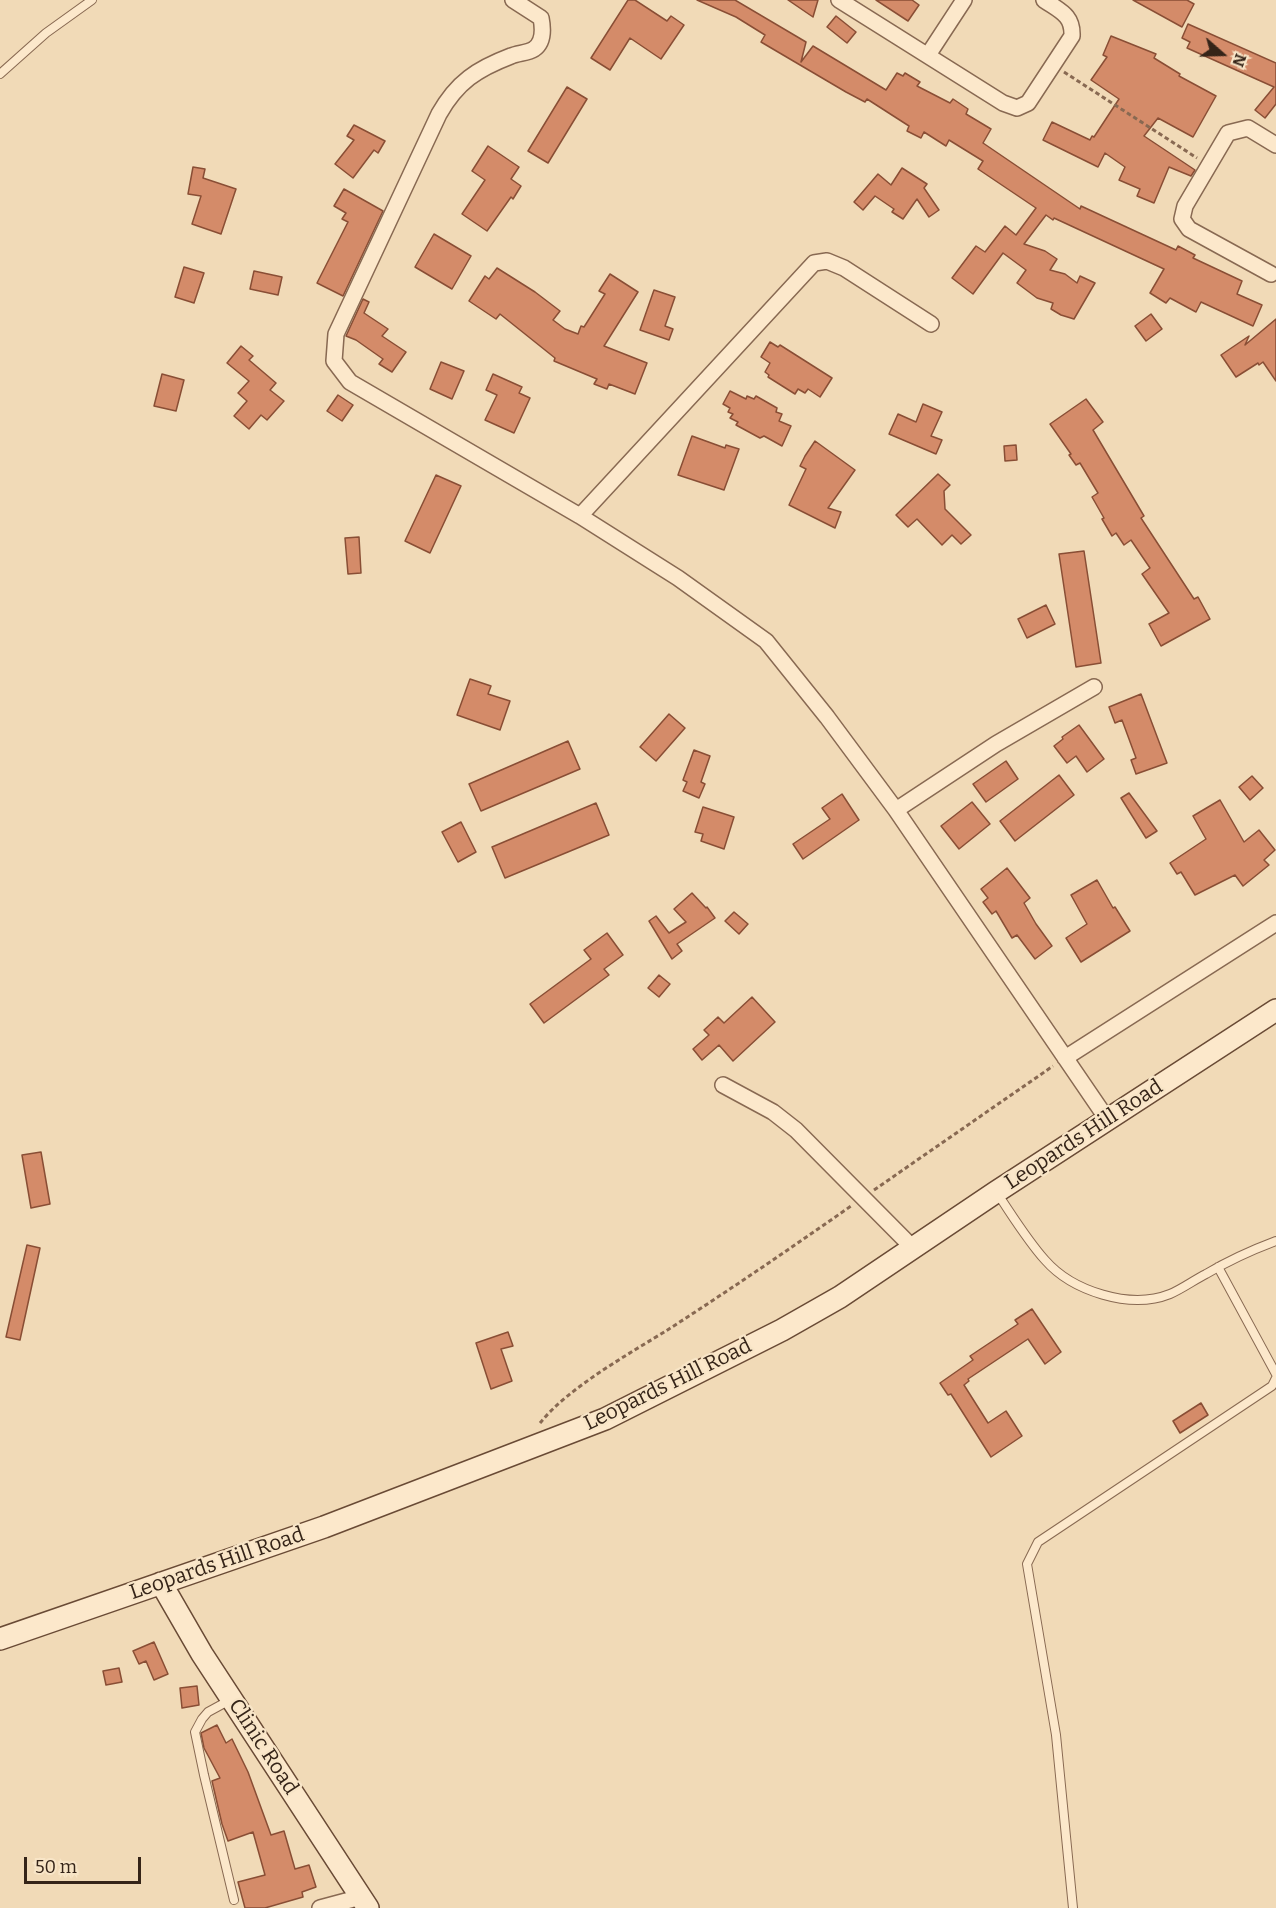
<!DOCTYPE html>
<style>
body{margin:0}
#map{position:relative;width:1276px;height:1908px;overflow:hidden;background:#f1dab7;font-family:Bitter,serif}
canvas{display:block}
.north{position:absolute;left:1192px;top:24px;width:60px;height:60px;-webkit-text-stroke:4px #f8e5c7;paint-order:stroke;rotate:110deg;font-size:16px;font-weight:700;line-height:24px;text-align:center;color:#352418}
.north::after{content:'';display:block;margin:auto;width:21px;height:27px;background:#352418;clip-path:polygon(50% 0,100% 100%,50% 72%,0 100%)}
.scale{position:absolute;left:24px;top:1857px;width:117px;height:27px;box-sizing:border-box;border:3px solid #352418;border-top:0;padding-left:8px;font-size:18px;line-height:21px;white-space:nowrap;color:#352418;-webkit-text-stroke:4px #f8e5c7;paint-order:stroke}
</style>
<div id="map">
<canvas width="1276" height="1908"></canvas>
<div class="north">N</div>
<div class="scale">50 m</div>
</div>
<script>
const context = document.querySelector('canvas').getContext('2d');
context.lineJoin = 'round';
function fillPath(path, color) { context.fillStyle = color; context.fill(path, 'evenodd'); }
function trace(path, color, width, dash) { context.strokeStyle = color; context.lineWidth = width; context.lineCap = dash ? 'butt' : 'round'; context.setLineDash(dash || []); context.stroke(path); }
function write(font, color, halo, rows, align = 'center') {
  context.font = font + ' Bitter,serif'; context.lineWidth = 4.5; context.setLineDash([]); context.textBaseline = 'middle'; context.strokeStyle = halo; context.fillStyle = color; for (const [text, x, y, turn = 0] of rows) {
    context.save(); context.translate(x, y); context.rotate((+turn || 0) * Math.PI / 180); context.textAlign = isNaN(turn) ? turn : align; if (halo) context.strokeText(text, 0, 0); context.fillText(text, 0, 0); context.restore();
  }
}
const building = new Path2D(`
 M 628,0 L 635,0 L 667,21 L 671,16 L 684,25 L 661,59 L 630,38 L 610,70 L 591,58 Z
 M 697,0 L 735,0 L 806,42 L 801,62 L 813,46 L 886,90 L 897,73 L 903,76 L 905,73 L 920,82 L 917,86 L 950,103 L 953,99 L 968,109 L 966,114 L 991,129 L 983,143 L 1080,209 L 1081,206 L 1176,250 L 1178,246 L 1195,255 L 1193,258 L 1242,281 L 1237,294 L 1262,305 L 1253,326 L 1201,302 L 1196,312 L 1170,298 L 1166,303 L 1150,293 L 1164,269 L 1054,218 L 1053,220 L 1046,215 L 1024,244 L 1045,251 L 1057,259 L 1050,270 L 1065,274 L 1077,283 L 1080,276 L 1095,283 L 1074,319 L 1061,315 L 1051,309 L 1053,303 L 1037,298 L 1017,283 L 1026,270 L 1003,253 L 973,294 L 952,278 L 976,246 L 985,252 L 1005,226 L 1016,235 L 1036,208 L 978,169 L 983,161 L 949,140 L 946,146 L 924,132 L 921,138 L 907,131 L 909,126 L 867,99 L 865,102 L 846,92 L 761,42 L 765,35 L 736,17 Z
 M 788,0 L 818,0 L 813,17 Z
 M 876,0 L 912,0 L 919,5 L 908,21 Z
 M 1133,0 L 1187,0 L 1194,4 L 1182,27 Z
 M 836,16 L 856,32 L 847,43 L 827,27 Z
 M 1188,24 L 1276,63 L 1276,104 L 1265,118 L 1255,110 L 1274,87 L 1187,48 L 1190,42 L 1182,38 Z
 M 1111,36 L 1156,54 L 1154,58 L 1180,74 L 1179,76 L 1216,96 L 1193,137 L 1158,118 L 1144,136 L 1195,170 L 1191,176 L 1169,167 L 1154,203 L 1137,196 L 1140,189 L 1119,180 L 1125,167 L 1105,153 L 1098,167 L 1043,140 L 1052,122 L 1090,140 L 1092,136 L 1094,137 L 1119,99 L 1091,80 L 1107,57 L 1103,55 Z
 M 567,87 L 587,99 L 548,163 L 528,151 Z
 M 354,125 L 385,141 L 378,153 L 374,150 L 353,178 L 335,164 L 354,140 L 347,136 Z
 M 488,146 L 519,167 L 511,179 L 521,186 L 513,199 L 511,197 L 487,231 L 462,214 L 485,180 L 472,171 Z
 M 193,167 L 205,169 L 203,178 L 236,189 L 221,234 L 192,224 L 201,196 L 188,194 Z
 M 902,168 L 927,184 L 924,188 L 939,210 L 929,217 L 917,199 L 903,219 L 892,212 L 894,209 L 875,196 L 863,210 L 854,202 L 878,174 L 891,185 Z
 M 344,189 L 383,211 L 343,296 L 317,283 L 348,222 L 342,219 L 346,213 L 334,206 Z
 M 434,234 L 471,256 L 452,289 L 415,267 Z
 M 184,267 L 204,273 L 194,303 L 175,297 Z
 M 497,268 L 535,292 L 560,311 L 553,320 L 565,329 L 578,334 L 581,326 L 584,327 L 605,294 L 599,291 L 610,274 L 638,292 L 604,346 L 647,363 L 635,394 L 609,384 L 607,389 L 594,384 L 597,379 L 554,361 L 555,358 L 500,314 L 496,319 L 469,301 L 485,276 L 489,279 Z
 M 254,271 L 282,277 L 278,295 L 250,289 Z
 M 654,290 L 675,297 L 665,326 L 673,329 L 669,340 L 640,330 Z
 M 363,299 L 369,302 L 364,313 L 388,329 L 382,336 L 406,352 L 392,372 L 379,364 L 383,359 L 356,340 L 346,336 Z
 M 1151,314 L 1162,329 L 1146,341 L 1135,326 Z
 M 1276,319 L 1276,381 L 1263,362 L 1259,365 L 1258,363 L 1236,377 L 1221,355 L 1249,336 L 1245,345 Z
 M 770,342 L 778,347 L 780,345 L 832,378 L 820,397 L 808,389 L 805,393 L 798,389 L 795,394 L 768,377 L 769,375 L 765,372 L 770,363 L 761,357 Z
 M 241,346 L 253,356 L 249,360 L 276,383 L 270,390 L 284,401 L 267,420 L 261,415 L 249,429 L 234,416 L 247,401 L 238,393 L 249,381 L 227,363 Z
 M 441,362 L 464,371 L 452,399 L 430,389 Z
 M 162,374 L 184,380 L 176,411 L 154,406 Z
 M 493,374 L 522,387 L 519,393 L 530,398 L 514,433 L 485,420 L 497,395 L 486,390 Z
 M 730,391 L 746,399 L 747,396 L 754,399 L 756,396 L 777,408 L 776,412 L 782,414 L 779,421 L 791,426 L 782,446 L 764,436 L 760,438 L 736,425 L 738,422 L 730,418 L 733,414 L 728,412 L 730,408 L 723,404 Z
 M 338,395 L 353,405 L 342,421 L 327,411 Z
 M 1086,399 L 1103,422 L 1093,430 L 1144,516 L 1141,518 L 1194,599 L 1198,597 L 1210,619 L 1161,646 L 1149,624 L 1169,613 L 1142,574 L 1150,568 L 1131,540 L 1124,545 L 1116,533 L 1112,536 L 1102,519 L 1104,518 L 1092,497 L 1098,493 L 1080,463 L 1076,465 L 1069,455 L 1071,454 L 1050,424 Z
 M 923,404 L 942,412 L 931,436 L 942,440 L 936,454 L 889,434 L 898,414 L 916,422 Z
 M 692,436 L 725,448 L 726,445 L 739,449 L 724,490 L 678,475 Z
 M 815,441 L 855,470 L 828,508 L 841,512 L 835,528 L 789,505 L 806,469 L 800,466 L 805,456 Z
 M 1016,445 L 1017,460 L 1005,461 L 1004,446 Z
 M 938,474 L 950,485 L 944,491 L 945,509 L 971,535 L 961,544 L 952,535 L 942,545 L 917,519 L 908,527 L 896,515 Z
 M 436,475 L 461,486 L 430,553 L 405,541 Z
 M 359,537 L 361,573 L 348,574 L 345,538 Z
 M 1084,551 L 1101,663 L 1076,667 L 1059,554 Z
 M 1046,605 L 1055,624 L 1027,638 L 1018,619 Z
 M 470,679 L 491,686 L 488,694 L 510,701 L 500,730 L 457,715 Z
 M 1141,694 L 1167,763 L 1136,774 L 1131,760 L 1136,758 L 1122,720 L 1115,723 L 1109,707 Z
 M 669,714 L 685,728 L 656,761 L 640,747 Z
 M 1079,725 L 1104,759 L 1087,772 L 1076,756 L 1067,763 L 1054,746 L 1063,739 L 1062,737 Z
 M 568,741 L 580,769 L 481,811 L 469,784 Z
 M 694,750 L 710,756 L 701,782 L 705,784 L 699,798 L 683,791 L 687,782 L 683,780 Z
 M 1006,761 L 1018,779 L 986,802 L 973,784 Z
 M 1059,775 L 1074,795 L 1015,841 L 1000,821 Z
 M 1252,776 L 1263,788 L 1250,800 L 1239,787 Z
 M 1129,793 L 1157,831 L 1146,838 L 1121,798 Z
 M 842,794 L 859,820 L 803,859 L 793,844 L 830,819 L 822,808 Z
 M 1220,800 L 1244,842 L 1259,830 L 1275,850 L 1264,860 L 1269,865 L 1243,886 L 1235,875 L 1195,895 L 1181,872 L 1177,874 L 1170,863 L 1206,839 L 1193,816 Z
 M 972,802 L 990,824 L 959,849 L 941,826 Z
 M 596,803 L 609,835 L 505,878 L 492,847 Z
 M 703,807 L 734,817 L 724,849 L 701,841 L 703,834 L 695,832 Z
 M 461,822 L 476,852 L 458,862 L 442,832 Z
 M 1007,868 L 1030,898 L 1024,903 L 1036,924 L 1052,946 L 1035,959 L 1017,935 L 1012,938 L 996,911 L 992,914 L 983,902 L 988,898 L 981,889 Z
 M 1097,880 L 1113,908 L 1115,907 L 1130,931 L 1081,962 L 1066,938 L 1087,924 L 1071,895 Z
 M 692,893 L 706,908 L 707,907 L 715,918 L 677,944 L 682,951 L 672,959 L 649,921 L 656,916 L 669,933 L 686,922 L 674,909 Z
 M 734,912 L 748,924 L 739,934 L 725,921 Z
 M 607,933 L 623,955 L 604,969 L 609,975 L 544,1023 L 530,1004 L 591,959 L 584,950 Z
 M 659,975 L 670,984 L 659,997 L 648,988 Z
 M 752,997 L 775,1022 L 733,1061 L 719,1045 L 702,1060 L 693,1049 L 709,1035 L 704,1030 L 718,1017 L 724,1023 Z
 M 41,1152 L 50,1204 L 31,1208 L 22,1155 Z
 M 27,1245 L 40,1248 L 20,1340 L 6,1337 Z
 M 1032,1309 L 1061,1352 L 1045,1364 L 1028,1339 L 968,1379 L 969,1381 L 964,1385 L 988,1423 L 1006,1411 L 1022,1436 L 991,1457 L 951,1394 L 948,1395 L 940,1383 L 973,1360 L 970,1356 L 1018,1324 L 1015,1320 Z
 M 508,1332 L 513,1346 L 501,1349 L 512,1381 L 491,1389 L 476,1343 Z
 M 1201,1403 L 1208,1415 L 1180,1433 L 1173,1421 Z
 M 154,1642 L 168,1674 L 154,1680 L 146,1661 L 139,1664 L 133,1651 Z
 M 119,1668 L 122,1682 L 106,1685 L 103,1671 Z
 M 197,1686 L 199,1705 L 182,1708 L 180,1688 Z
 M 217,1725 L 226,1743 L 232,1739 L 248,1772 L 271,1835 L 284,1831 L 295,1869 L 309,1865 L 316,1887 L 302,1892 L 303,1897 L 265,1908 L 245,1908 L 238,1882 L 265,1875 L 253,1832 L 228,1841 L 222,1824 L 212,1781 L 220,1778 L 204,1748 L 201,1733 Z`);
fillPath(building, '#d48b69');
trace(building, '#894e35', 1.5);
const lane = new Path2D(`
 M 0,74 L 46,33 L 92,0
 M 997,1193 C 1012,1215 1027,1240 1045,1260 C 1072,1291 1130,1310 1170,1294 C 1182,1289 1194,1280 1206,1274 C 1228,1261 1252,1250 1276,1241
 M 1218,1267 L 1276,1374
 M 230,1700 L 208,1712 L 202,1719 L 195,1732 L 204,1775 L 234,1900
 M 1073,1908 L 1056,1735 L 1027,1564 L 1038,1542 L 1272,1386 L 1276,1378`);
const street = new Path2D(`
 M 513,0 L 541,18 C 543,28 544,42 534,49 C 528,53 518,53 511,56 C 477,69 457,82 439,114 L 336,334 L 334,361 L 350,382 L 580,516 L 678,578 L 766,641 L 827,717 L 896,810 L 1107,1119
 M 839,0 L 1003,103 L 1017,108 L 1028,103 L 1072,36 C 1073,15 1060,11 1044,0
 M 928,55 L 964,0
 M 1271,274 L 1189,229 L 1182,219 L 1185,206 L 1228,133 L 1248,128 L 1276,145
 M 580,516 L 814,263 L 827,261 L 844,268 L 931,324
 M 896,810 L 996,744 L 1094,687
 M 1065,1058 L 1276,923
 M 723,1085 L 773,1112 L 796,1130 L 914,1249
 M 320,1908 L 361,1897`);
const secondary = new Path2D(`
 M 161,1583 L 202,1654 L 368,1908
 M 0,1639 L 324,1527 L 605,1419 L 782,1330 L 840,1297 L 996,1192 L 1276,1010`);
trace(lane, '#886952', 10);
trace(street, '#886952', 18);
trace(secondary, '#694a35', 24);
trace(new Path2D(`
 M 1064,72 L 1197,158
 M 874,1190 L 1053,1066
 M 540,1423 C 569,1387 629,1354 669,1329 C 731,1289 791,1248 851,1206`), '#886952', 3, [4.5, 3]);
trace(lane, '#fce8cb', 8);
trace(street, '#fce8cb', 15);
trace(secondary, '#fce8cb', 21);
write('21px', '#352418', '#f8e5c7', [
 ["Leopards Hill Road",1084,1135,-33],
 ["Leopards Hill Road",668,1385,-26],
 ["Leopards Hill Road",217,1564,-19],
 ["Clinic Road",263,1747,57]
]);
</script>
